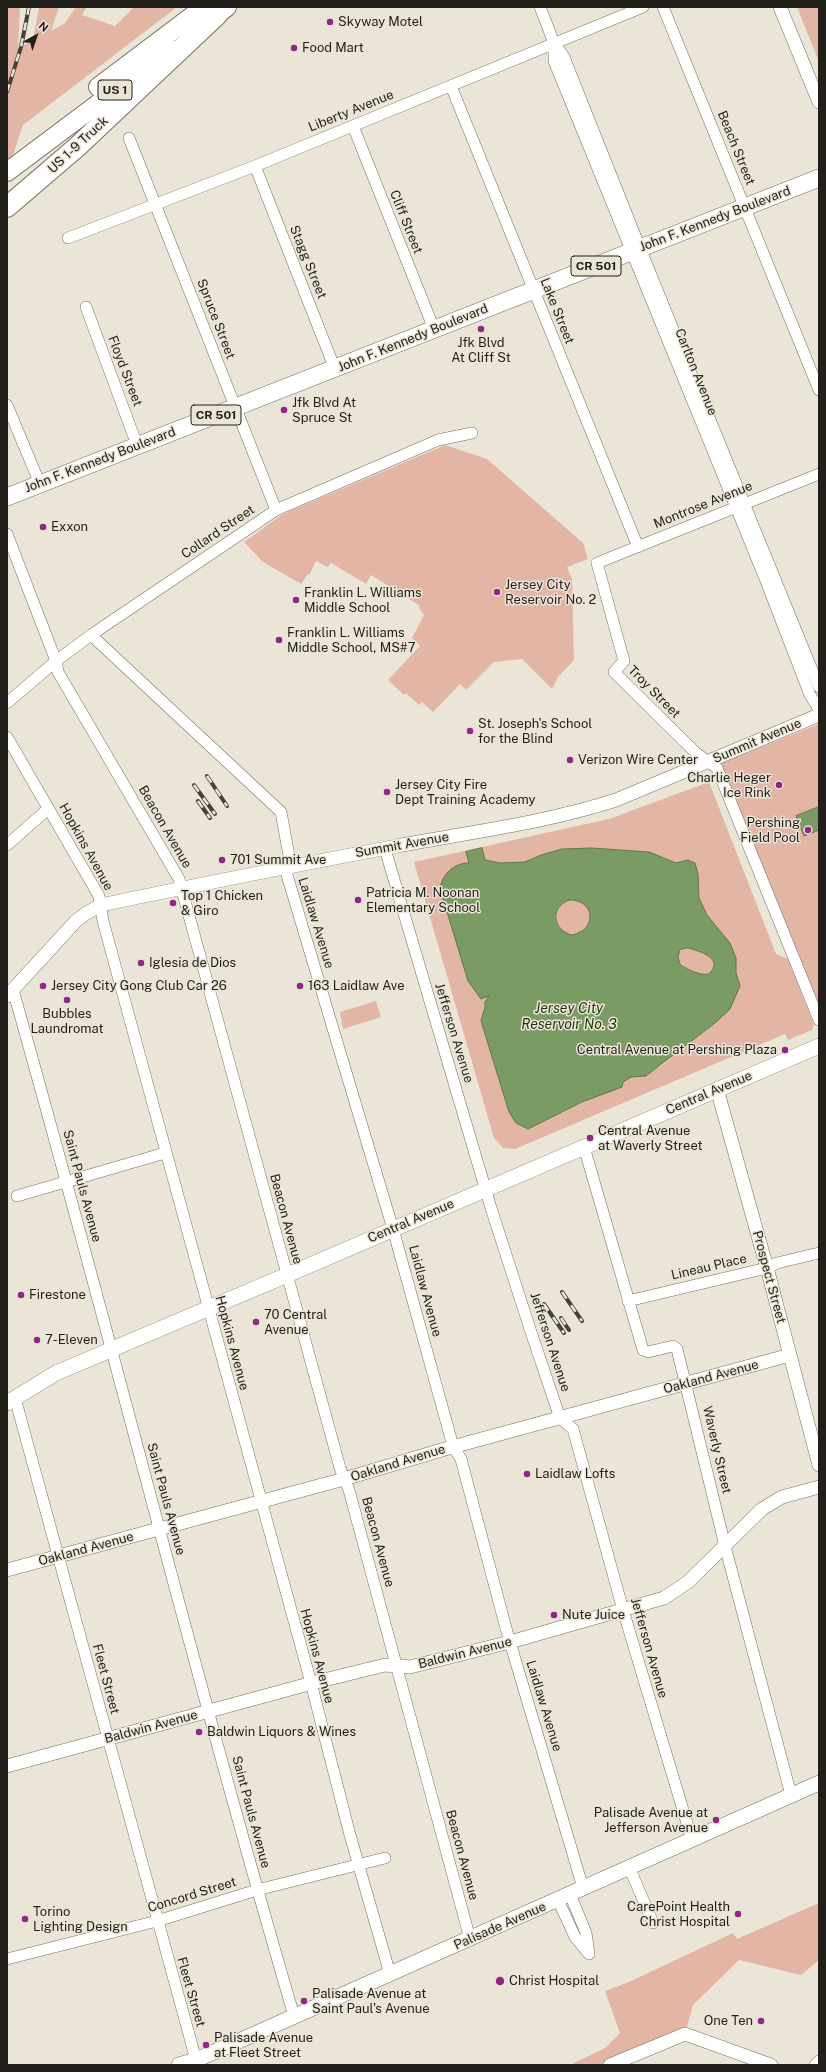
<!DOCTYPE html>
<style>
body{margin:0}
#map{position:relative;width:826px;height:2072px;overflow:hidden;background:#ebe5d7;font-family:"Public Sans",sans-serif}
canvas{display:block}
.frame{position:absolute;inset:0;border:8px solid #221f1a;pointer-events:none}
.north{position:absolute;left:16px;top:16px;width:40px;height:40px;-webkit-text-stroke:3px #ebe5d7;paint-order:stroke;rotate:40deg;font-size:11px;font-weight:700;line-height:16px;text-align:center;color:#221f1a}
.north::after{content:'';display:block;margin:auto;width:14px;height:18px;background:#221f1a;clip-path:polygon(50% 0,100% 100%,50% 72%,0 100%)}
</style>
<div id="map">
<canvas width="826" height="2072"></canvas>
<div class="frame"></div>
<div class="north">N</div>
</div>
<script>
const context = document.querySelector('canvas').getContext('2d');
context.lineJoin = 'round';
function fillPath(path, color) { context.fillStyle = color; context.fill(path, 'evenodd'); }
function trace(path, color, width, dash) { context.strokeStyle = color; context.lineWidth = width; context.lineCap = dash ? 'butt' : 'round'; context.setLineDash(dash || []); context.stroke(path); }
function write(font, color, halo, rows, align = 'center') {
  context.font = font + ' "Public Sans",sans-serif'; context.lineWidth = 3; context.setLineDash([]); context.textBaseline = 'middle'; context.strokeStyle = halo; context.fillStyle = color; for (const [text, x, y, turn = 0] of rows) {
    context.save(); context.translate(x, y); context.rotate((+turn || 0) * Math.PI / 180); context.textAlign = isNaN(turn) ? turn : align; if (halo) context.strokeText(text, 0, 0); context.fillText(text, 0, 0); context.restore();
  }
}
fillPath(new Path2D(`
 M 7,7 L 20,7 L 18,48 L 33,40 L 39,7 L 59,7 L 51,31 L 65,23 L 76,7 L 87,7 L 82,15 L 115,26 L 134,7 L 177,7 L 23,125 L 7,173 Z
 M 797,7 L 819,7 L 819,62 Z
 M 445,445 L 487,459 L 583,543 L 588,559 L 567,567 L 572,579 L 574,660 L 558,677 L 552,689 L 522,659 L 494,662 L 466,690 L 460,684 L 433,712 L 422,702 L 419,705 L 406,693 L 404,695 L 388,680 L 420,646 L 412,638 L 424,615 L 419,608 L 420,606 L 371,575 L 366,584 L 331,563 L 328,567 L 316,561 L 310,574 L 308,574 L 301,584 L 263,562 L 244,542 L 283,514 Z
 M 819,724 L 819,1013 L 719,764 Z
 M 709,782 L 776,954 L 788,959 L 814,1025 L 812,1030 L 788,1040 L 785,1034 L 515,1149 L 503,1148 L 494,1138 L 414,862 L 609,819 ZM 592,848 L 649,852 L 676,863 L 688,860 L 699,885 L 699,898 L 706,915 L 730,943 L 736,958 L 736,973 L 739,986 L 715,1023 L 665,1063 L 646,1076 L 631,1077 L 600,1094 L 528,1129 L 516,1123 L 509,1112 L 481,1021 L 489,996 L 481,999 L 468,981 L 467,864 L 482,849 L 485,860 L 500,863 L 525,862 L 541,855 L 562,849 Z
 M556 917a17 17 0 1 1 34 0a17 17 0 1 1-34 0Z
 M 688,948 C 699,951 725,958 709,974 C 700,976 686,969 680,963 L 678,957 L 680,951 Z
 M 376,1001 L 381,1017 L 343,1029 L 340,1012 Z
 M 819,1903 L 819,1960 L 801,1975 L 739,1960 L 693,2005 L 685,2034 L 609,2065 L 570,2065 L 605,2048 L 620,2033 L 605,1991 L 629,1982 L 733,1933 L 737,1939 Z`), '#e2b5a4');
const water = new Path2D(`
 M 819,807 L 819,830 L 804,836 L 796,816 Z
 M 482,848 L 485,860 L 500,863 L 525,862 L 541,855 L 562,849 L 592,848 L 649,852 L 676,863 L 688,860 L 695,863 L 698,874 L 699,898 L 707,915 L 730,943 L 736,958 L 736,973 L 740,986 L 730,1009 L 715,1023 L 646,1076 L 631,1077 L 623,1082 L 622,1087 L 582,1102 L 528,1129 L 516,1123 L 509,1112 L 481,1021 L 485,1007 L 485,1002 L 489,996 L 481,999 L 468,981 L 440,889 C 442,874 454,863 469,863 L 466,852 ZM 569,900 C 595,899 598,930 572,935 C 553,930 549,908 569,900 ZM 688,948 C 699,951 725,958 709,974 C 700,976 686,969 680,964 L 678,957 L 680,950 Z`);
fillPath(water, '#7a9c64');
trace(water, '#60764e', 1);
const minor = new Path2D(`
 M 540,7 L 554,43 L 564,57 L 640,248 L 819,687
 M 663,7 L 819,390
 M 554,43 L 554,61 L 766,581 L 810,695 L 819,709
 M 451,86 L 638,547
 M 353,126 L 434,329
 M 129,138 L 276,510
 M 255,166 L 335,369
 M 68,238 L 255,166 L 643,7
 M 86,307 L 137,445
 M 7,405 L 40,484
 M 819,474 L 597,563 L 624,661 L 614,672 L 696,753 L 717,768 L 819,1020
 M 7,534 L 56,661 L 58,672 L 179,879 L 340,1468 L 349,1490 L 470,1939
 M 91,635 L 281,812 L 289,856 L 287,875 L 393,1229 L 453,1446 L 461,1459 L 507,1632 L 583,1888
 M 7,703 L 56,661 L 91,635 L 276,510 L 438,440 L 472,433
 M 7,737 L 99,896 L 103,921 L 311,1683 L 350,1835 L 390,1974
 M 7,845 L 48,809
 M 385,849 L 491,1208 L 530,1329 L 560,1418 L 573,1429 L 623,1610 L 692,1840
 M 13,990 C 110,1331 194,1675 294,2016
 M 584,1147 L 643,1350 L 648,1352 L 673,1346 L 677,1349 L 725,1546 L 791,1795
 M 17,1196 L 165,1153
 M 628,1301 L 767,1268 L 777,1263 L 819,1253
 M 15,1398 L 196,2060
 M 629,1867 L 653,1923
 M 570,1894 L 586,1933 L 589,1953
 M 558,1900 L 575,1937 L 589,1954
 M 7,1959 L 157,1921 L 257,1890 L 385,1858
 M 815,2065 L 819,2061`);
const tertiary = new Path2D(`
 M 780,7 L 819,102
 M 7,996 L 76,921 L 85,914 L 101,905 C 200,884 298,865 397,846 C 470,832 545,823 616,800 L 819,715
 M 717,1089 L 767,1268 L 819,1465
 M 7,1570 L 344,1479 L 445,1449 L 790,1355
 M 7,1766 L 316,1682 L 385,1665 L 410,1667 L 510,1642 L 664,1598 L 688,1582 L 762,1509 L 782,1497 L 819,1487
 M 610,2065 L 685,2034 L 771,2065`);
const secondary = new Path2D(`
 M 7,1403 L 56,1373 L 287,1275 L 819,1046
 M 179,2065 L 196,2060 L 819,1783`);
const primary = new Path2D(`
 M 7,497 L 819,178`);
const trunk = new Path2D(`
 M 205,24 L 227,7
 M 98,87 L 204,7
 M 7,172 L 171,49`);
const motorway = new Path2D(`
 M 7,207 L 77,147 L 217,15`);
trace(minor, '#757063', 12);
trace(tertiary, '#757063', 14);
trace(secondary, '#757063', 16);
trace(primary, '#757063', 18);
trace(trunk, '#757063', 20);
trace(motorway, '#757063', 22);
trace(minor, '#fff', 11);
trace(tertiary, '#fff', 13);
trace(secondary, '#fff', 15);
trace(primary, '#fff', 17);
trace(trunk, '#fff', 18);
trace(motorway, '#fff', 20);
const rail = new Path2D(`
 M 7,92 L 21,47 L 29,7
 M 207,776 L 227,806
 M 194,785 L 215,814
 M 198,801 L 210,818
 M 562,1292 L 582,1321
 M 544,1304 L 564,1333
 M 561,1318 L 569,1330`);
trace(rail, '#44413a', 4);
trace(rail, '#ebe5d7', 2.5, [8]);
for (const [x, y, r, color] of [
 [330,22,4,"#912588"],
 [294,48,4,"#912588"],
 [481,329,4,"#912588"],
 [284,410,4,"#912588"],
 [43,527,4,"#912588"],
 [497,592,4,"#912588"],
 [296,600,4,"#912588"],
 [279,640,4,"#912588"],
 [470,731,4,"#912588"],
 [570,760,4,"#912588"],
 [779,785,4,"#912588"],
 [387,792,4,"#912588"],
 [808,830,4,"#912588"],
 [222,860,4,"#912588"],
 [358,900,4,"#912588"],
 [173,903,4,"#912588"],
 [141,963,4,"#912588"],
 [43,986,4,"#912588"],
 [300,986,4,"#912588"],
 [67,1000,4,"#912588"],
 [785,1050,4,"#912588"],
 [590,1138,4,"#912588"],
 [21,1295,4,"#912588"],
 [256,1322,4,"#912588"],
 [37,1340,4,"#912588"],
 [527,1474,4,"#912588"],
 [554,1615,4,"#912588"],
 [199,1732,4,"#912588"],
 [716,1820,4,"#912588"],
 [738,1914,4,"#912588"],
 [25,1919,4,"#912588"],
 [500,1981,5,"#912588"],
 [304,2001,4,"#912588"],
 [761,2021,4,"#912588"],
 [206,2045,4,"#912588"]
]) { const dot = new Path2D(); dot.arc(x, y, r, 0, 2 * Math.PI); context.fillStyle = color; context.fill(dot); trace(dot, '#ebe5d7', 1.5); }
for (const [x, y, w] of [
 [115,90,34],
 [596,266,50],
 [216,415,50]
]) { const box = new Path2D(); box.roundRect(x - w / 2, y - 10, w, 20, 3); context.fillStyle = '#ebe5d7'; context.fill(box); trace(box, '#221f1a', 1); }
write('bold 12px', '#221f1a', null, [
 ["US 1",115,90],
 ["CR 501",596,266],
 ["CR 501",216,415]
]);
write('13px', '#221f1a', '#ebe5d7', [
 ["Skyway Motel",338,22],
 ["Food Mart",302,48],
 ["Jfk Blvd",481,343,"center"],
 ["At Cliff St",481,358,"center"],
 ["Jfk Blvd At",292,403],
 ["Spruce St",292,418],
 ["Exxon",51,527],
 ["Jersey City",505,585],
 ["Reservoir No. 2",505,600],
 ["Franklin L. Williams",304,593],
 ["Middle School",304,608],
 ["Franklin L. Williams",287,633],
 ["Middle School, MS#7",287,648],
 ["St. Joseph's School",478,724],
 ["for the Blind",478,739],
 ["Verizon Wire Center",578,760],
 ["Charlie Heger",771,778,"right"],
 ["Ice Rink",771,793,"right"],
 ["Jersey City Fire",395,785],
 ["Dept Training Academy",395,800],
 ["Pershing",800,823,"right"],
 ["Field Pool",800,838,"right"],
 ["701 Summit Ave",230,860],
 ["Patricia M. Noonan",366,893],
 ["Elementary School",366,908],
 ["Top 1 Chicken",181,896],
 ["& Giro",181,911],
 ["Iglesia de Dios",149,963],
 ["Jersey City Gong Club Car 26",51,986],
 ["163 Laidlaw Ave",308,986],
 ["Bubbles",67,1014,"center"],
 ["Laundromat",67,1029,"center"],
 ["Central Avenue at Pershing Plaza",777,1050,"right"],
 ["Central Avenue",598,1131],
 ["at Waverly Street",598,1146],
 ["Firestone",29,1295],
 ["70 Central",264,1315],
 ["Avenue",264,1330],
 ["7-Eleven",45,1340],
 ["Laidlaw Lofts",535,1474],
 ["Nute Juice",562,1615],
 ["Baldwin Liquors & Wines",207,1732],
 ["Palisade Avenue at",708,1813,"right"],
 ["Jefferson Avenue",708,1828,"right"],
 ["CarePoint Health",730,1907,"right"],
 ["Christ Hospital",730,1922,"right"],
 ["Torino",33,1912],
 ["Lighting Design",33,1927],
 ["Christ Hospital",509,1981],
 ["Palisade Avenue at",312,1994],
 ["Saint Paul's Avenue",312,2009],
 ["One Ten",753,2021,"right"],
 ["Palisade Avenue",214,2038],
 ["at Fleet Street",214,2053]
], 'left');
write('13px', '#221f1a', '#ebe5d7', [
 ["Liberty Avenue",351,111,-22],
 ["US 1-9 Truck",78,145,-43],
 ["Beach Street",736,148,68],
 ["John F. Kennedy Boulevard",715,219,-21],
 ["Cliff Street",406,222,68],
 ["Stagg Street",308,262,68],
 ["Lake Street",557,311,68],
 ["Spruce Street",216,319,69],
 ["John F. Kennedy Boulevard",413,338,-22],
 ["Floyd Street",125,371,69],
 ["Carlton Avenue",696,372,68],
 ["John F. Kennedy Boulevard",100,460,-21],
 ["Montrose Avenue",703,505,-22],
 ["Collard Street",218,532,-34],
 ["Troy Street",654,692,45],
 ["Summit Avenue",757,741,-23],
 ["Beacon Avenue",165,827,60],
 ["Summit Avenue",402,845,-10],
 ["Hopkins Avenue",86,847,61],
 ["Laidlaw Avenue",316,923,73],
 ["Jefferson Avenue",454,1033,73],
 ["Central Avenue",709,1093,-23],
 ["Saint Pauls Avenue",82,1186,75],
 ["Beacon Avenue",286,1219,75],
 ["Central Avenue",411,1221,-23],
 ["Lineau Place",709,1267,-13],
 ["Prospect Street",769,1277,75],
 ["Laidlaw Avenue",425,1291,75],
 ["Jefferson Avenue",550,1342,72],
 ["Hopkins Avenue",232,1343,75],
 ["Oakland Avenue",711,1377,-15],
 ["Waverly Street",717,1450,77],
 ["Oakland Avenue",398,1463,-17],
 ["Saint Pauls Avenue",166,1499,75],
 ["Beacon Avenue",378,1542,75],
 ["Oakland Avenue",86,1549,-15],
 ["Jefferson Avenue",649,1648,74],
 ["Baldwin Avenue",465,1653,-14],
 ["Hopkins Avenue",317,1656,75],
 ["Fleet Street",106,1679,75],
 ["Laidlaw Avenue",544,1706,73],
 ["Baldwin Avenue",151,1727,-15],
 ["Saint Pauls Avenue",251,1812,75],
 ["Beacon Avenue",462,1855,75],
 ["Concord Street",192,1895,-17],
 ["Palisade Avenue",500,1926,-24],
 ["Fleet Street",191,1992,74]
]);
write('italic 14px', '#1e350b', '#ebe5d7', [
 ["Jersey City",569,1009],
 ["Reservoir No. 3",569,1025]
]);
</script>
